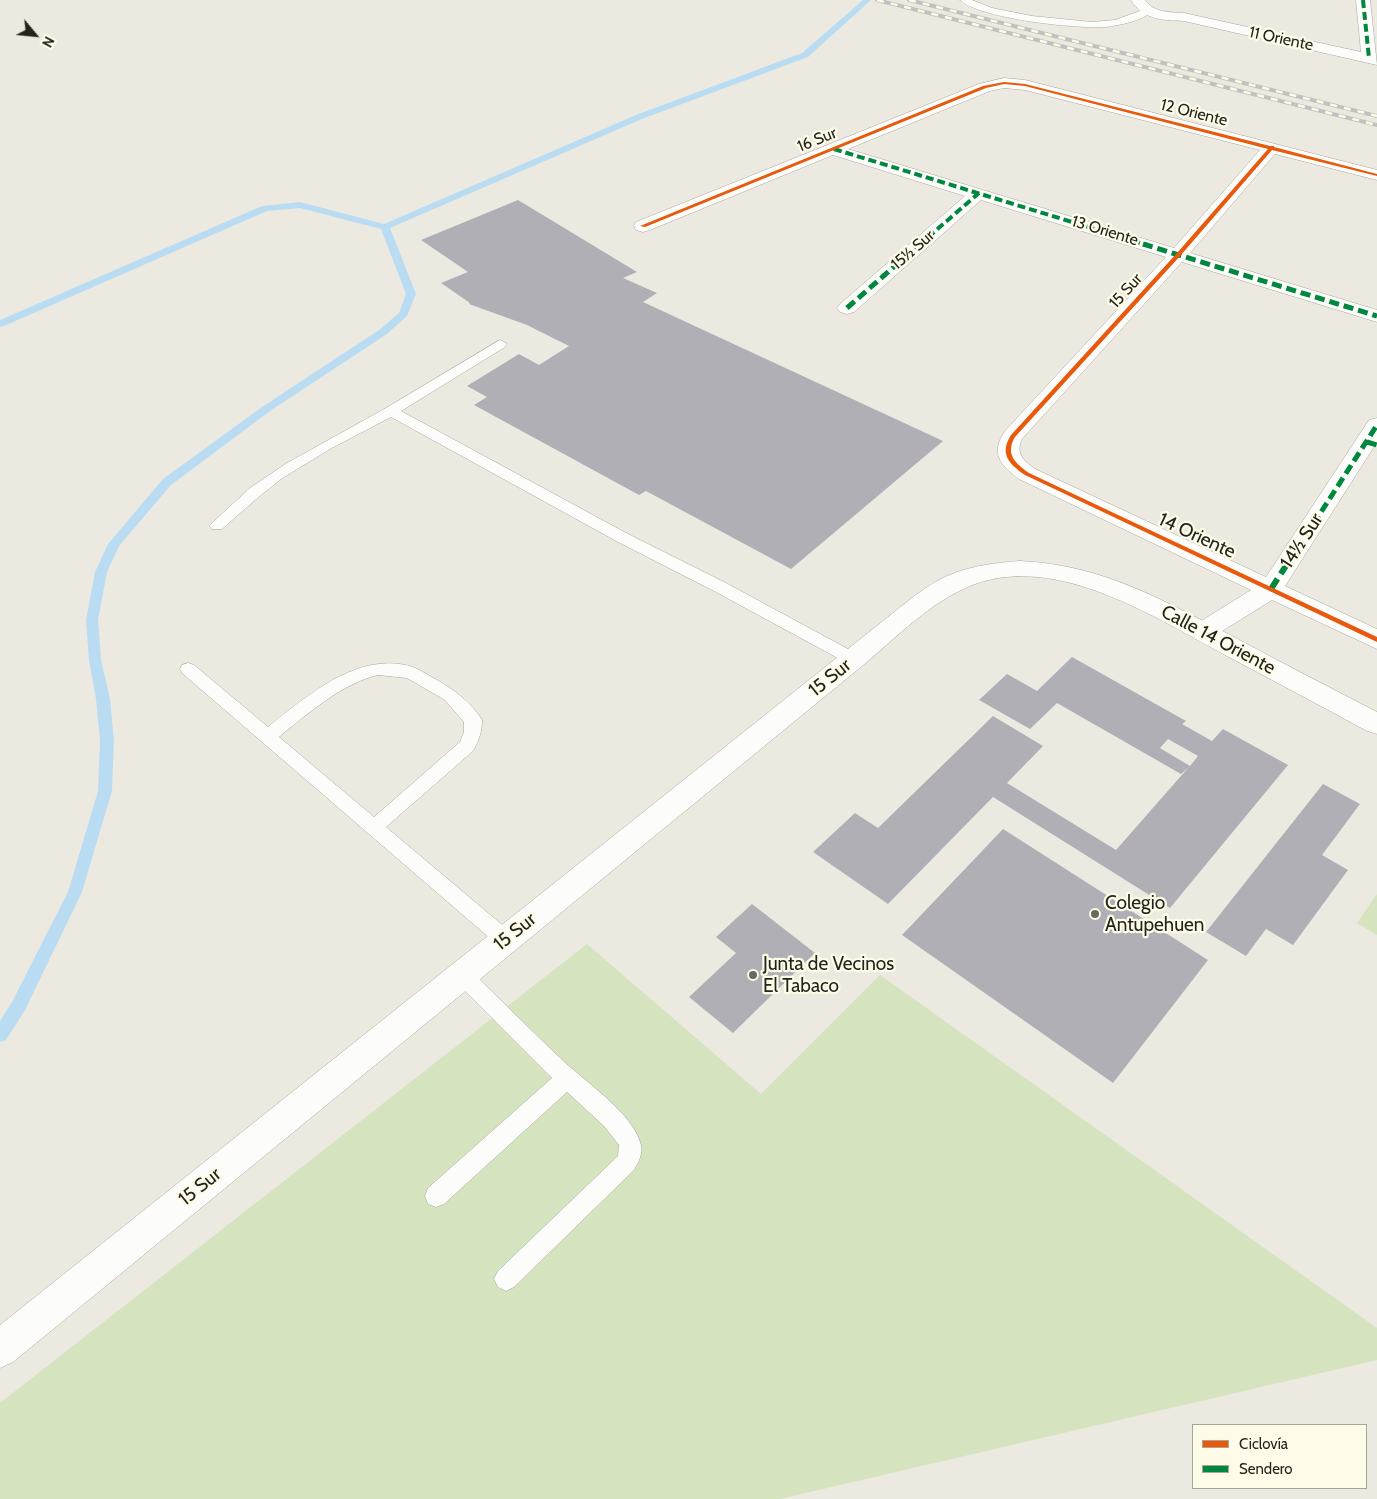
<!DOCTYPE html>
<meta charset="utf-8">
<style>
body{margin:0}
#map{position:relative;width:1377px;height:1499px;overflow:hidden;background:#eceae0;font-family:Cabin,sans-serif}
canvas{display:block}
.legend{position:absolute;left:1192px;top:1424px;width:175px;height:65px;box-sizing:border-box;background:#fefbe8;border:1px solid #a7a596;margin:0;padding:6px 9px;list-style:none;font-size:15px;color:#24231c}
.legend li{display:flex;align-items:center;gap:10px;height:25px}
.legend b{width:25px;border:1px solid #a7a596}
.north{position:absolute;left:10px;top:10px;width:50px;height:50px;-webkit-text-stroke:4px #fefbe8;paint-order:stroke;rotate:118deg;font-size:14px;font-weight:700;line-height:20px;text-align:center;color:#24231c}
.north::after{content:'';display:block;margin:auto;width:18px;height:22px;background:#24231c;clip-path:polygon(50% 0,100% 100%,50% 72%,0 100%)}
</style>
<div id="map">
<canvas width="1377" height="1499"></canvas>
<ul class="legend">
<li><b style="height:6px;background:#e8590c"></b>Ciclovía</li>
<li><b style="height:6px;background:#00873e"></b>Sendero</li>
</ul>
<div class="north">N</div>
</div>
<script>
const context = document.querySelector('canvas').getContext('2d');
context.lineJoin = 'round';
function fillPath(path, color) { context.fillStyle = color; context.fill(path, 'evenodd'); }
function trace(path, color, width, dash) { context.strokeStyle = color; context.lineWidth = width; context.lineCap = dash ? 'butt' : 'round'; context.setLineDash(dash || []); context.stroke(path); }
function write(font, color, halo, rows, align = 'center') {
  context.font = font + ' Cabin,sans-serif'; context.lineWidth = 4.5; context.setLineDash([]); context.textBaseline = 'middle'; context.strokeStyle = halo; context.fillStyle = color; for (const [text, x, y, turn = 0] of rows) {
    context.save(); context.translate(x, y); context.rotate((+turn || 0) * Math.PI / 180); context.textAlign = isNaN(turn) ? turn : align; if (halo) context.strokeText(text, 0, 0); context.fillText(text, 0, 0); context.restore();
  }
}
fillPath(new Path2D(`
 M 1377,894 L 1377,935 L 1357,923 Z
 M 587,944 L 761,1094 L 880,975 L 1377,1328 L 1377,1360 L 780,1499 L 0,1499 L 0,1403 Z`), '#d5e3be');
fillPath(new Path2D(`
 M 863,0 L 871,0 L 808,57 L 642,119 L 390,228 L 416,294 L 407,316 L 387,334 L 270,411 L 171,485 L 119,546 L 107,572 L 98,620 L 101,660 L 110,699 L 114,741 L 112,791 L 82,892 L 25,1010 L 6,1040 L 0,1042 L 0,1021 L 13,1000 L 68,892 L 98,791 L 100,741 L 96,699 L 89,660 L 86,620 L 95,572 L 108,544 L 163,479 L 262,407 L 379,330 L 399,313 L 406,294 L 381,229 L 300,208 L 267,211 L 4,326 L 0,327 L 0,320 L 262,206 L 300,202 L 384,224 L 636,115 L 802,53 Z`), '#badcf2');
fillPath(new Path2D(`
 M 518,200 L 637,272 L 623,278 L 657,293 L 643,302 L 943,441 L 791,569 L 646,491 L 639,495 L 474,405 L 487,397 L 467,386 L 519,354 L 539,365 L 569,346 L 527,325 L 469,304 L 470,303 L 441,283 L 468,272 L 421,240 Z
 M 1072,657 L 1186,721 L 1182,724 L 1212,741 L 1223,729 L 1288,765 L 1170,908 L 993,797 L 888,904 L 813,852 L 855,813 L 878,828 L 993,716 L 1043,746 L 1007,783 L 1116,850 L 1188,768 L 1181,774 L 1057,703 L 1030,729 L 979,700 L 1007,674 L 1037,691 ZM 1168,739 L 1198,756 L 1190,766 L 1160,748 Z
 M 1323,784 L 1360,804 L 1322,855 L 1348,870 L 1293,945 L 1266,929 L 1246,956 L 1206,932 Z
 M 1003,829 L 1208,960 L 1113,1083 L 902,935 Z
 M 752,904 L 815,953 L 733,1033 L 689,997 L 736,953 L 716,937 Z`), '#b0afb5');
const lane = new Path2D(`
 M 960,0 L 972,0 L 992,8 L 1032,16 L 1092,22 L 1115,20 L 1148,8 L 1153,11 C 1142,21 1120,25 1106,27 C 1078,29 980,19 960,0 Z
 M 500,340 L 507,344 L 505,347 L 401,411 L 628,534 L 726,583 L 859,655 L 861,659 L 859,663 L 853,665 L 847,663 L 714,591 L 618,542 L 391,417 L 330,449 L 281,479 L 255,500 L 222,529 L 212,529 L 209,526 L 212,523 L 250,488 L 287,463 L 386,408 Z
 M 188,663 L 194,665 L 268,727 C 307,696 359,650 413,667 C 421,670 429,676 437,680 C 454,690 471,702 482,720 C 482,732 479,740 473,751 L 386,827 L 513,934 L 516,940 L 513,946 L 506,948 L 499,946 L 182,673 L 180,669 L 182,665 ZM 378,675 L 407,678 L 445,700 L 464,722 L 464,732 L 460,742 L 374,817 L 279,737 C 307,714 343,683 378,675 Z
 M 462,966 L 469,969 C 499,998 528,1028 559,1057 C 582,1080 633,1112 641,1145 C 643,1154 638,1163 634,1170 L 514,1287 L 506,1291 L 498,1287 L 494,1279 L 498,1271 L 618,1156 L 619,1145 L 604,1126 L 567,1092 L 444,1204 L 436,1207 L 428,1204 L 425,1196 L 428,1188 L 552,1078 L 455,981 L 452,975 L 455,969 Z`);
const street = new Path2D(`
 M 1131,0 L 1145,0 C 1154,13 1170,12 1184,13 L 1361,52 L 1356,0 L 1370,0 L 1377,65 L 1184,21 C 1163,20 1143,20 1131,0 Z
 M 1004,78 L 1025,80 L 1377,170 L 1377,180 L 1275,154 L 1190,253 L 1377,310 L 1377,322 L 1182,262 L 1022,439 C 1015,454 1024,461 1035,469 L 1266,577 L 1369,420 L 1377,418 L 1377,442 L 1285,586 L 1377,629 L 1377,649 L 1272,600 L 1211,638 L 1202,641 L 1193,638 L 1189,632 L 1193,626 L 1251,590 L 1019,479 C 1000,465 990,453 1005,431 L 1166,257 L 981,200 L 854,312 L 847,314 L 840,312 L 837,308 L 840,304 L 965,196 L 833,155 L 650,230 L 643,232 L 636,230 L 634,226 L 636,222 L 979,84 ZM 1004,88 L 1025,90 L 1260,150 L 1174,248 L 848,149 L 990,91 Z`);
const secondary = new Path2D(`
 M 1020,561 C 1103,565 1160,599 1232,636 C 1280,662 1329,687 1377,712 L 1377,734 L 1367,731 C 1321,706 1274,681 1227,656 C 1156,618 1059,554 975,584 C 932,600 897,637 862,666 L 13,1362 L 0,1368 L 0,1325 L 893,613 C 907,602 921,590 937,581 C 962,567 992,563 1020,561 Z`);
trace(lane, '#a8a69f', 1);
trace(street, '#a8a69f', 1);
trace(secondary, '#a8a69f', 1);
fillPath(lane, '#fcfcfa');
fillPath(street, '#fcfcfa');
fillPath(secondary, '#fcfcfa');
const rail = new Path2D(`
 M 877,0 L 1377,125
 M 909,0 L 1377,116`);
trace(rail, '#c2c1bf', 4);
trace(rail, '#fefbe8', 2.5, [7]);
trace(new Path2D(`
 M 1363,0 L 1369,58
 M 834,149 L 1147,245
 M 919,245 L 979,193`), '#00873e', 4, [8, 4]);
trace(new Path2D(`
 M 1143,244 L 1377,316
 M 847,308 L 920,244
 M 1367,442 L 1377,445
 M 1289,562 L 1377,425`), '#00873e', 5, [10, 5]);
trace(new Path2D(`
 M 1271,589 L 1289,561`), '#00873e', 6, [12, 6]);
fillPath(new Path2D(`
 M 1004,82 L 1025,84 L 1270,146 L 1274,146 L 1274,147 L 1377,174 L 1377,176 L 1272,150 L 1181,255 L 1015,437 C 1005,454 1015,463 1029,473 L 1377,637 L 1377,642 L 1025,475 C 1009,464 999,454 1011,435 L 1177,253 L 1268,149 L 1025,86 L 1004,84 L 986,88 L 645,227 L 640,226 L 983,86 Z`), '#e8590c');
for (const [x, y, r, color] of [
 [1095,914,5,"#6a6961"],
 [753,975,5,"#6a6961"]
]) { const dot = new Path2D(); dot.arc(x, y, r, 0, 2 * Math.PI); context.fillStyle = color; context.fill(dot); trace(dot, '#fefbe8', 2); }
write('16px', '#24231c', '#fefbe8', [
 ["11 Oriente",1281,39,12],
 ["12 Oriente",1194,113,14],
 ["16 Sur",817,140,-22],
 ["13 Oriente",1105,231,17],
 ["15½ Sur",913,250,-41],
 ["15 Sur",1126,291,-48]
]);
write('19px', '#24231c', '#fefbe8', [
 ["14 Oriente",1197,536,25],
 ["14½ Sur",1302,541,-57],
 ["Calle 14 Oriente",1218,640,28],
 ["15 Sur",830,678,-39],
 ["15 Sur",515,932,-39],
 ["15 Sur",200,1187,-39]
]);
write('19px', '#24231c', '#fefbe8', [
 ["Colegio",1105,903],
 ["Antupehuen",1105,925],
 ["Junta de Vecinos",763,964],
 ["El Tabaco",763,986]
], 'left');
</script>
